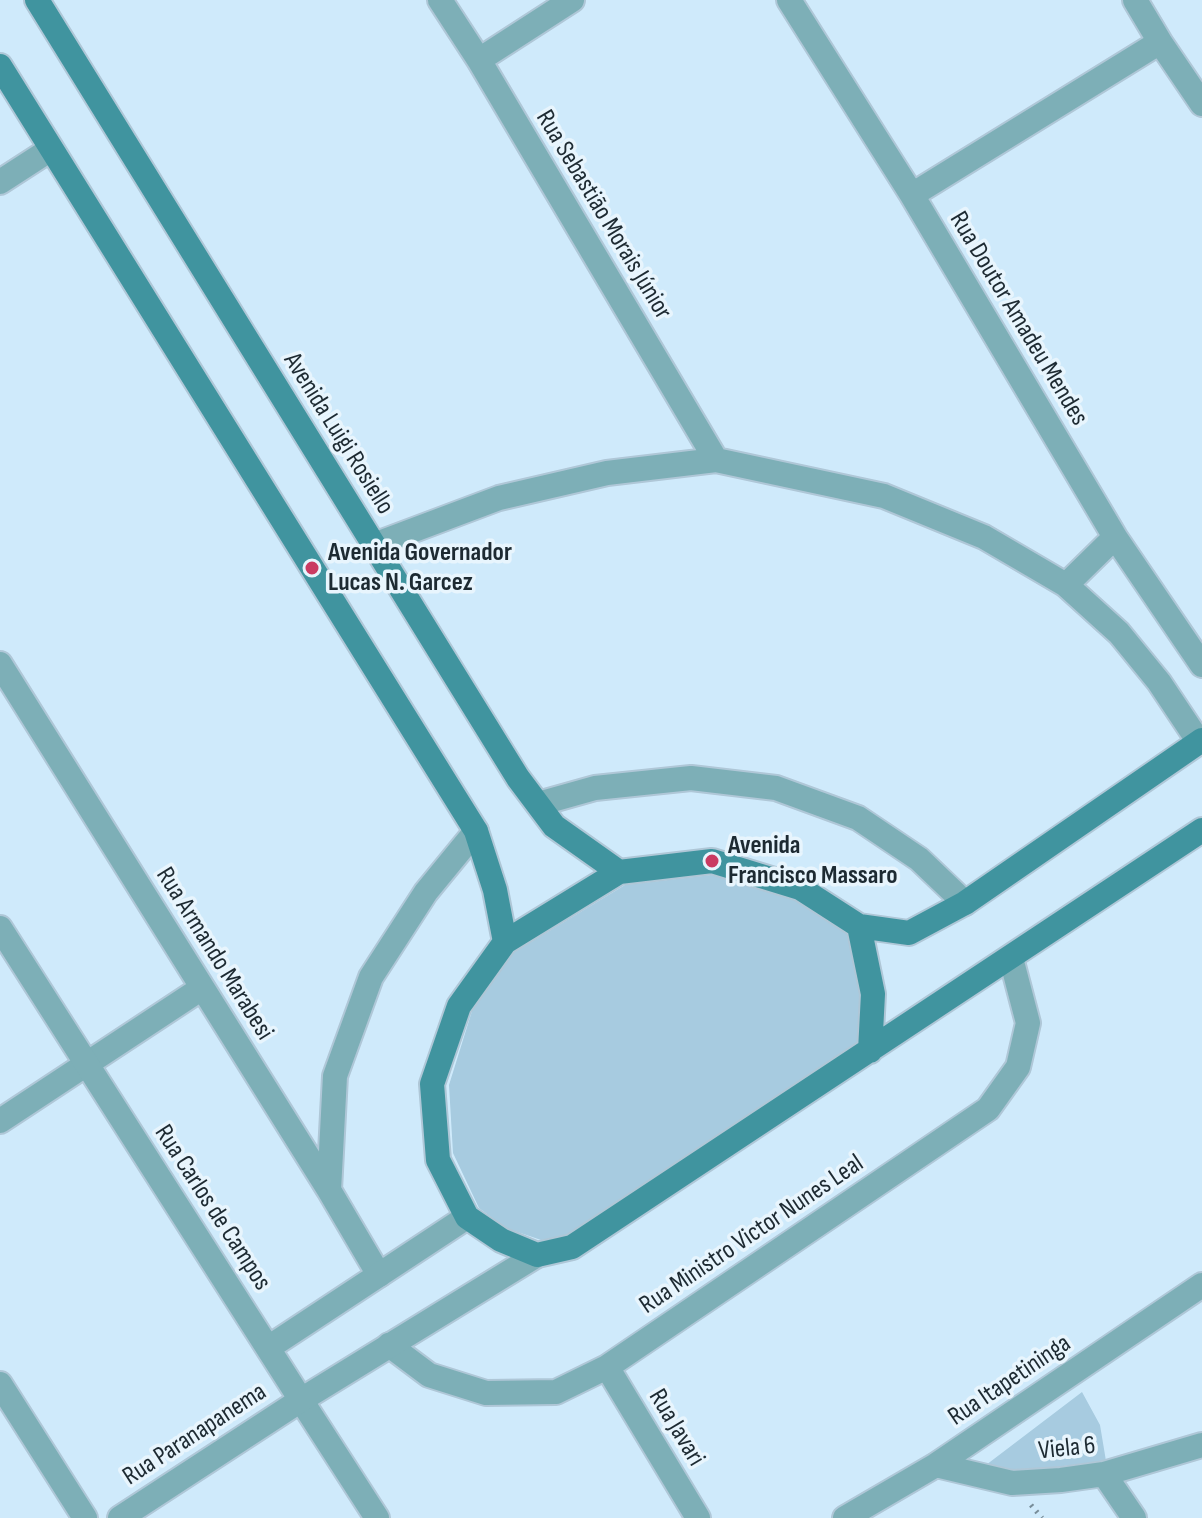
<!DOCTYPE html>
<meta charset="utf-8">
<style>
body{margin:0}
canvas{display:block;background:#cfeafb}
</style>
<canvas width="1202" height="1518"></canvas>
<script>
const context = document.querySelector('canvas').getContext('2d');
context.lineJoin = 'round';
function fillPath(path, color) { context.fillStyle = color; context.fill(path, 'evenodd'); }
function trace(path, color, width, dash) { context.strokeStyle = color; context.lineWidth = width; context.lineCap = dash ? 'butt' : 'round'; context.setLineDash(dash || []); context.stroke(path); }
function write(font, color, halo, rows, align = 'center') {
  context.font = font + ' "Sofia Sans Condensed",sans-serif'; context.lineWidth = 7; context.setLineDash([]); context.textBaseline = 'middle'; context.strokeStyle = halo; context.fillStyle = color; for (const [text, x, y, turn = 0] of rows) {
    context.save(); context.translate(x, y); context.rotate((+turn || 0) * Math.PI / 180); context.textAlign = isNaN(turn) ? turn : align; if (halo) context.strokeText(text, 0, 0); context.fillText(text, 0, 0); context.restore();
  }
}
fillPath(new Path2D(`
 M 711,875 L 796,899 L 850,932 L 863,994 L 859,1046 L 571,1236 L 541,1240 L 506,1228 L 479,1208 L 453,1153 L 449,1085 L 472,1011 L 513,953 L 625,885 Z
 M 1082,1392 L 1100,1425 L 1106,1461 L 1021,1471 L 986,1465 Z`), '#a7cbe0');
const minor = new Path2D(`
 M 440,0 L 479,60 L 716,460
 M 789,0 L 912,195 L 1115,537 L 1202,665
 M 1135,0 L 1160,42 L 1202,104
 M 479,60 L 572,0
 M 0,182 L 51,149
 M 912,195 L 1160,42
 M 374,545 L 499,498 L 607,473 L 716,460 L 884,496 L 984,537 L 1066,585 L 1119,633 L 1159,682 L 1199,742
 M 1066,585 L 1115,537
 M 0,664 L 329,1190 L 379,1275
 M 538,804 L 595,788 L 691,778 L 776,788 L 858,818 L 919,859 L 965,903
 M 0,1121 L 202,988
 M 329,1190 L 335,1076 L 371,977 L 426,892 L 476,831
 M 389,1345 L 429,1375 L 486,1393 L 556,1392 L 607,1367 L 988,1109 L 1018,1067 L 1028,1023 L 1011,958
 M 607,1367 L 698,1518
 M 0,1384 L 85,1518
 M 301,1400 L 377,1518
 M 936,1465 L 1012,1483 L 1061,1480 L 1104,1474 L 1202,1445
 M 1104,1474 L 1134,1518
 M 845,1518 L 936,1465 L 1202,1285`);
const tertiary = new Path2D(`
 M 0,928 L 301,1400
 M 268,1348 L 467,1217
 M 120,1518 L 301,1400 L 537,1255`);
const secondary = new Path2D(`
 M 37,0 L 518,778 L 554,826 L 619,872
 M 0,66 L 476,831 L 495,890 L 505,942
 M 1202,740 L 965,903 L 909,933 L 859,926 L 800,888 L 712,861 L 619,872 L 505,942 L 459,1006 L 432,1084 L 438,1160 L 467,1217 L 501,1240 L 537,1255 L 572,1247 L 1202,830
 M 859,926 L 873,994 L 870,1051`);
trace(minor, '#afc7d7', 28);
trace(tertiary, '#afc7d7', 28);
trace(secondary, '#afc7d7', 28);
trace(new Path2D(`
 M 1031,1505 L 1042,1518`), '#788d99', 5, [2, 6]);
trace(minor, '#7dafb7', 24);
trace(tertiary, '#7dafb7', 24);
trace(secondary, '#40949f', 24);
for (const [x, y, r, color] of [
 [312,568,8,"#ca3b62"],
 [712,861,8,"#ca3b62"]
]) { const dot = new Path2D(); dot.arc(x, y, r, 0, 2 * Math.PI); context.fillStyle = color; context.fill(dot); trace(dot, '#e8f5fd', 3); }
write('26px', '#1d2a32', '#e8f5fd', [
 ["Rua Sebastião Morais Júnior",603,215,59],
 ["Rua Doutor Amadeu Mendes",1018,319,59],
 ["Avenida Luigi Rosiello",338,434,58],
 ["Rua Armando Marabesi",214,954,58],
 ["Rua Carlos de Campos",212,1208,57],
 ["Rua Ministro Victor Nunes Leal",752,1235,-34],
 ["Rua Itapetininga",1010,1381,-34],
 ["Rua Javari",676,1428,59],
 ["Rua Paranapanema",195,1435,-33],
 ["Viela 6",1067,1449,-6]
]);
write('bold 26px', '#1d2a32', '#e8f5fd', [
 ["Avenida Governador",328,553],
 ["Lucas N. Garcez",328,583],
 ["Avenida",728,846],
 ["Francisco Massaro",728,876]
], 'left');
</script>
